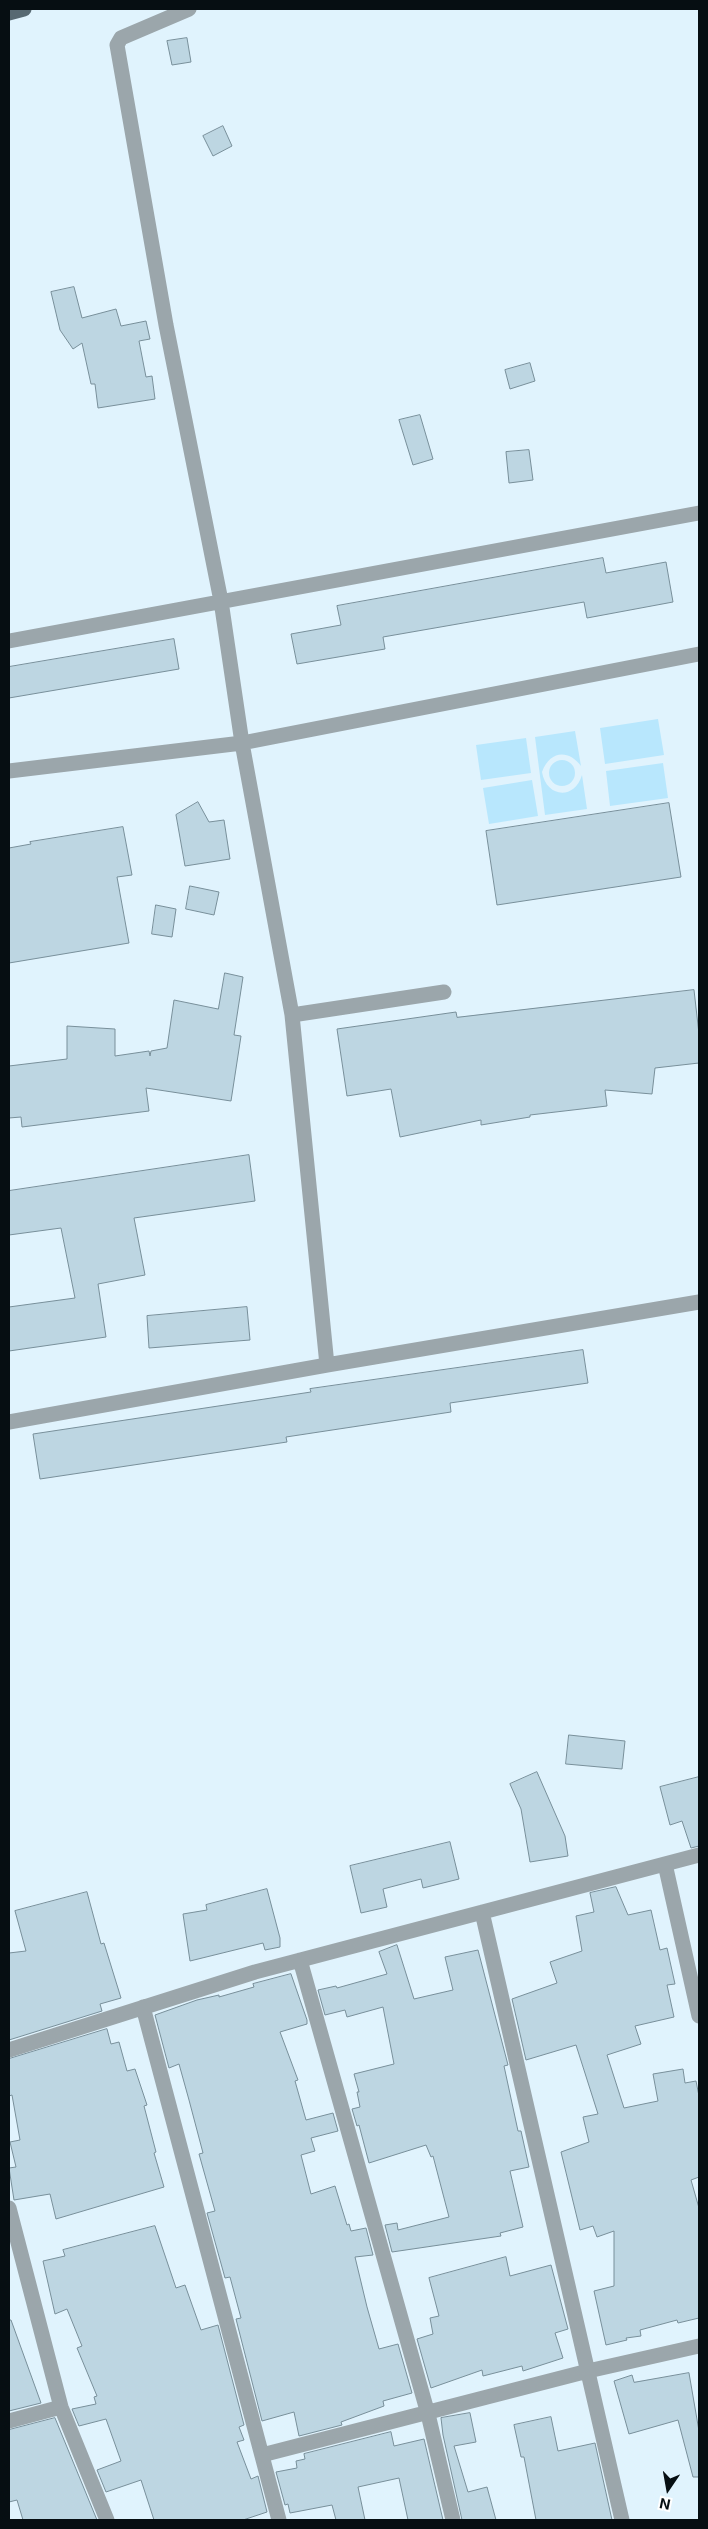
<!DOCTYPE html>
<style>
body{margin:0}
#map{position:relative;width:708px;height:2529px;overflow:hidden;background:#e0f3fd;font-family:Inter,sans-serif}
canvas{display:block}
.frame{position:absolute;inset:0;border:10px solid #060e12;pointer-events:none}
.north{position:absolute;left:643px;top:2464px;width:50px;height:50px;-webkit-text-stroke:4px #fff;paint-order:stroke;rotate:192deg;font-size:14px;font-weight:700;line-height:20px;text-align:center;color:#060e12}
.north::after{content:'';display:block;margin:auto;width:18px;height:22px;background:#060e12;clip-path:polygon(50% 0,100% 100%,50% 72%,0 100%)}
</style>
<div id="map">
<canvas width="708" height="2529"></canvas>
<div class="frame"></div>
<div class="north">N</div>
</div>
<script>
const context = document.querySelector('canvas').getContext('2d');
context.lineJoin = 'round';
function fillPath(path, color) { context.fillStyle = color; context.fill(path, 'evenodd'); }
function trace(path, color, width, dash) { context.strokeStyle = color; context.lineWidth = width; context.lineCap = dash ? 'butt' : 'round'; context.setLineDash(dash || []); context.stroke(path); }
fillPath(new Path2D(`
 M 658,719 L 664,755 L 605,764 L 600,728 Z
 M 575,731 L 581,766 C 568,749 550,751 542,772 C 546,797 574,801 582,775 L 587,809 L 545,815 L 535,737 Z
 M 526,738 L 531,773 L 481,780 L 476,745 Z
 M549 773a13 13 0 1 1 26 0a13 13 0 1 1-26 0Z
 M 663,763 L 668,798 L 610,806 L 606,771 Z
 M 532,780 L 538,816 L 489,824 L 483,788 Z`), '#b8e7fd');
const building = new Path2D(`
 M 187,38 L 191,62 L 172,65 L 167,41 Z
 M 223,126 L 232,146 L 213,156 L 203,136 Z
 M 74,287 L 82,318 L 116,309 L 121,326 L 146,321 L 150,339 L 139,341 L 146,377 L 152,376 L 155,399 L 98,408 L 95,384 L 91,384 L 82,343 L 73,349 L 60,330 L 51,292 Z
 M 530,363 L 535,381 L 510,389 L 505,370 Z
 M 420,415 L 433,459 L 413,465 L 399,420 Z
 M 529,450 L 533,480 L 509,483 L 506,452 Z
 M 603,558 L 606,573 L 666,562 L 673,602 L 587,618 L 584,602 L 383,637 L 385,649 L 297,664 L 291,634 L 341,625 L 337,606 Z
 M 174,639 L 179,669 L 9,698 L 9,667 Z
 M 198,802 L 209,822 L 224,820 L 230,859 L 185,866 L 176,815 Z
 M 669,803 L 681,877 L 497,905 L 486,831 Z
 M 123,827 L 132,875 L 117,877 L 129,943 L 9,963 L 9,848 L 31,844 L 30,842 Z
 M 190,886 L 219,892 L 214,915 L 186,909 Z
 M 156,905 L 176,909 L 172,937 L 152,934 Z
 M 225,973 L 243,977 L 234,1035 L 241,1036 L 231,1101 L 146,1088 L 149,1111 L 22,1127 L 21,1117 L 9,1118 L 9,1066 L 67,1059 L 67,1026 L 115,1029 L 115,1056 L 149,1051 L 150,1056 L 151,1051 L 167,1048 L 174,1000 L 218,1009 Z
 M 694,990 L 699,1034 L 699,1063 L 655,1068 L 652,1094 L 605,1090 L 607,1106 L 530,1115 L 530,1117 L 481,1125 L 481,1120 L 400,1137 L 391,1089 L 347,1096 L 337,1029 L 456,1012 L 457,1017 Z
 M 249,1155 L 255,1201 L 134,1218 L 145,1275 L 98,1284 L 106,1337 L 9,1351 L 9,1307 L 75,1298 L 61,1228 L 9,1235 L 9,1191 Z
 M 247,1307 L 250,1340 L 149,1348 L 147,1316 Z
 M 583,1350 L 588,1383 L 450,1403 L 451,1412 L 286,1437 L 287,1442 L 40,1479 L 33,1434 L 311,1392 L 310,1389 Z
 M 569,1735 L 625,1741 L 622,1769 L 566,1764 Z
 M 537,1772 L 565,1836 L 568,1856 L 530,1862 L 521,1809 L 510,1784 Z
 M 699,1777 L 699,1846 L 691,1848 L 682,1821 L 670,1825 L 660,1787 Z
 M 450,1842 L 459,1879 L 423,1888 L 421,1879 L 383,1889 L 387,1907 L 361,1913 L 350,1866 Z
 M 616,1887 L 628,1915 L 651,1910 L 660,1950 L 667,1948 L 675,1984 L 667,1985 L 674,2017 L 635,2026 L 641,2044 L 607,2055 L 624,2108 L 658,2101 L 653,2074 L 683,2069 L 685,2083 L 696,2081 L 699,2096 L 699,2177 L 691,2180 L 699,2208 L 699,2318 L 678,2323 L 677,2320 L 640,2330 L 641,2336 L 626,2338 L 627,2340 L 606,2345 L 594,2291 L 614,2286 L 614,2231 L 597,2237 L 593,2226 L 580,2230 L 561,2152 L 589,2142 L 583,2117 L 598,2114 L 576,2045 L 526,2060 L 512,1999 L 557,1983 L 550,1962 L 582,1951 L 576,1916 L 594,1912 L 590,1893 Z
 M 267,1889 L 280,1938 L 280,1947 L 265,1950 L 263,1943 L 190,1961 L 183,1914 L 207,1910 L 206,1905 Z
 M 87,1892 L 101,1944 L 104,1943 L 121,1998 L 100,2004 L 102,2011 L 9,2040 L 9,1953 L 26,1951 L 15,1911 Z
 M 397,1945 L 414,1999 L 453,1990 L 445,1957 L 478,1950 L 508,2065 L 504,2066 L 518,2131 L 521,2131 L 529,2167 L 510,2171 L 523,2227 L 500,2233 L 501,2236 L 392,2252 L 385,2225 L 397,2223 L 398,2230 L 449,2217 L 433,2156 L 431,2157 L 426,2145 L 369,2163 L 359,2125 L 357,2126 L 352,2109 L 360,2107 L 357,2092 L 359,2092 L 354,2074 L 394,2064 L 383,2007 L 347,2017 L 345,2010 L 325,2015 L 318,1990 L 336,1986 L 337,1988 L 387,1974 L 379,1952 Z
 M 291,1974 L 307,2020 L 307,2024 L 280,2032 L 298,2080 L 295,2081 L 306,2120 L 333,2113 L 338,2131 L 311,2138 L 315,2151 L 301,2155 L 311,2194 L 335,2186 L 347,2225 L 349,2224 L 351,2231 L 366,2228 L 373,2255 L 355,2257 L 367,2307 L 379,2349 L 398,2344 L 412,2393 L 383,2401 L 384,2406 L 341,2422 L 342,2425 L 299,2436 L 294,2412 L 262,2421 L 236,2319 L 241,2318 L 230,2277 L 225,2278 L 207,2213 L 215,2211 L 199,2154 L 203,2153 L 189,2100 L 179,2064 L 169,2068 L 155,2015 L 197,2000 L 219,1995 L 219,1997 L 254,1987 L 253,1984 Z
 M 107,2029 L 111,2044 L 119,2042 L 127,2071 L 135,2069 L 147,2105 L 144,2106 L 156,2152 L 154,2153 L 164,2187 L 56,2219 L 50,2194 L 14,2200 L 9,2168 L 16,2167 L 10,2142 L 20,2140 L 12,2095 L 9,2096 L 9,2059 Z
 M 155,2226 L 176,2288 L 185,2285 L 201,2330 L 218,2325 L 244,2425 L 239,2427 L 244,2440 L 237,2442 L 251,2479 L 258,2476 L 267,2512 L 243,2520 L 154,2520 L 141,2480 L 106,2492 L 97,2470 L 121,2461 L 106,2419 L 79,2426 L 72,2409 L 96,2404 L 94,2397 L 97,2396 L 77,2348 L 82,2346 L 67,2309 L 55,2314 L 43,2261 L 65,2256 L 63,2250 Z
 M 506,2257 L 510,2276 L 551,2265 L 568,2329 L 555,2333 L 563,2358 L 523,2371 L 522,2366 L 483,2376 L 482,2370 L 431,2388 L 417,2339 L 433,2334 L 430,2318 L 439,2316 L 429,2278 Z
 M 9,2320 L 11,2320 L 41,2403 L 9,2411 Z
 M 689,2373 L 699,2431 L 699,2477 L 693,2477 L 678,2420 L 629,2434 L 614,2381 L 632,2375 L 634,2382 Z
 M 470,2413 L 476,2442 L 454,2446 L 468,2492 L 487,2487 L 496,2520 L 462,2520 L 443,2435 L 441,2418 Z
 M 551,2417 L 558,2451 L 595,2443 L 612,2520 L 536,2520 L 524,2457 L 521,2457 L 514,2425 Z
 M 55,2418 L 97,2520 L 23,2520 L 17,2500 L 9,2502 L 9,2430 Z
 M 391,2432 L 394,2446 L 424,2439 L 443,2520 L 408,2520 L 399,2478 L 358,2487 L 365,2520 L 336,2520 L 332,2505 L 290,2513 L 288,2504 L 285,2505 L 276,2472 L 297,2468 L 296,2461 L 305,2459 L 304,2454 Z`);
fillPath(building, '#bdd6e2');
trace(building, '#788f9a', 1);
trace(new Path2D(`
 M 189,9 L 121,38 L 117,45 L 166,325 L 221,601 L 242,743 L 699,654
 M 9,641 L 699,513
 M 9,771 L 242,743 L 292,1015 L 327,1365 L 699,1302
 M 292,1015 L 444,992
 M 9,1422 L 327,1365
 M 665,1864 L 699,2016
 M 482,1912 L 622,2520
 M 300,1960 L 428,2414 L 453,2520
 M 143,2007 L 279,2520
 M 9,2050 L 255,1972 L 699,1855
 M 9,2208 L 61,2407 L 107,2520
 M 9,2421 L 61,2407
 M 262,2455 L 588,2371 L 699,2346`), '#9ba6ab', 15);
trace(new Path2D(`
 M 9,13 L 24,9`), '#576972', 15);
</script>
